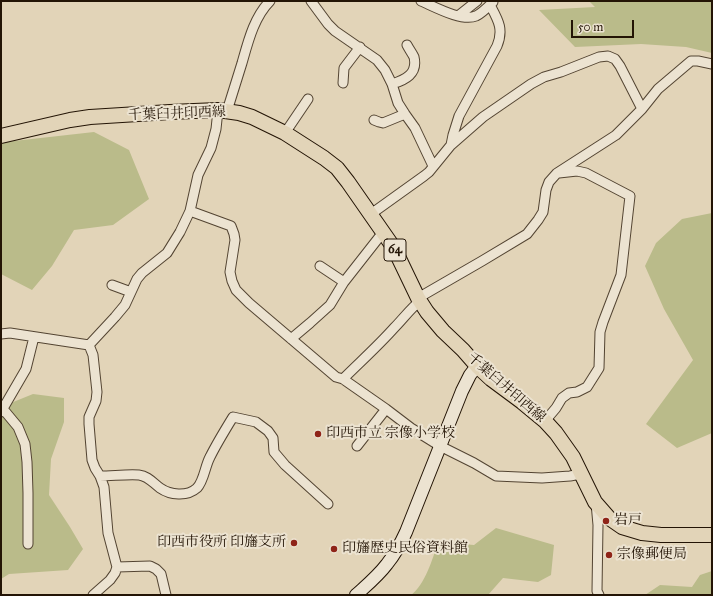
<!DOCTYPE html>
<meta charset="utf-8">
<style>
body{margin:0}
#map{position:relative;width:713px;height:596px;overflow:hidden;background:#e2d4b8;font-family:"IM FELL Great Primer",serif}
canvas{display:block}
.frame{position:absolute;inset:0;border:2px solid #231405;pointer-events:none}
.scale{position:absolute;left:571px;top:20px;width:63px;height:18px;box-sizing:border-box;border:2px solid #231405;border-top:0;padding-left:5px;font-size:12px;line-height:14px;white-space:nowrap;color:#231405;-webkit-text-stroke:3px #ece3d1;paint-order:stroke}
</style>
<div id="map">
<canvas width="713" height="596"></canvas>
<div class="frame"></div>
<div class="scale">50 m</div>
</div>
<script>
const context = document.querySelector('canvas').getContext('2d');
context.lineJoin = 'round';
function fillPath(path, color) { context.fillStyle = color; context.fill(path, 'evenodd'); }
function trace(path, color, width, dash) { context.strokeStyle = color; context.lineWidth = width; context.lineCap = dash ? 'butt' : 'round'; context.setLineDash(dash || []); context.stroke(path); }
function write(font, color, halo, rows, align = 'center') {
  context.font = font + ' "IM FELL Great Primer","Noto Serif JP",serif'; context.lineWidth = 4; context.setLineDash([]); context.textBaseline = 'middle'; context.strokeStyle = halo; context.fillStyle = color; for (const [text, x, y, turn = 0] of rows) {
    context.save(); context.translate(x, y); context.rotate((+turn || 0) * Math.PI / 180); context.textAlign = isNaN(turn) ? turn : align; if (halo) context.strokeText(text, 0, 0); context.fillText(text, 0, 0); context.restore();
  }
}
fillPath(new Path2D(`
 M 589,1 L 712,1 L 712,53 L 686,47 L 641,44 L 575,47 L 539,10 L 595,7 Z
 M 94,132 L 129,150 L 149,199 L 113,225 L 74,230 L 52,266 L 32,290 L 1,274 L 1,145 L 5,142 Z
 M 712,213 L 712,433 L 677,448 L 646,424 L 693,360 L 664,309 L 645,266 L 656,243 L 682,219 Z
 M 33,394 L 64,398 L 64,422 L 51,459 L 49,495 L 70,527 L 83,549 L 68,570 L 9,574 L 1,579 L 1,407 Z
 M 496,528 L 554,545 L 551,575 L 538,582 L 503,578 L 488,595 L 411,595 C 425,585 433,558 438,542 L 474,545 Z
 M 712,571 L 712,595 L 645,595 L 660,585 L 692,587 L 700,575 Z`), '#babb8a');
const street = new Path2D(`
 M 311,1 L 328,24 L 335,31 L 377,60 L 385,70 L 392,84 L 398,103 L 405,114 L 415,128 L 433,166
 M 421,1 C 435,7 462,22 476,16 C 482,13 488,7 493,2
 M 458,16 L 477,1
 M 343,83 L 344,68 L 360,47
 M 392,84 C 405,80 418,74 414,57 C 412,53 409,49 407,45
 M 227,111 C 232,95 237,79 242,63 C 248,42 254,17 270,1
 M 374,120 L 379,122 L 383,123 L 405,114
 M 285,133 L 308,99
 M 451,145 L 453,135 L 459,116 L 497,46 C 504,29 498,20 490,5
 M 190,211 L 231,226 L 234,234 L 235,240 L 230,272 L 232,281 L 236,290 L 249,303 L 336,377 L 343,379 L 386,409 L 411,428 L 440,446 L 474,463 L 496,476 L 542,478 L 570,476 L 581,474
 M 371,214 L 424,176 L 429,172 L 451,145 L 483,117 L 531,84 L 544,77 L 561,72 L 599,57 L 608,56 L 615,59 L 620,66 L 642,109
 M 320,266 L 344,282
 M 112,285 L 131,292
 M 418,298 L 482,261 L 527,234 L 538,220 L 543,212 L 546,190 L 549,182 L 557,173 L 616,135 L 642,109 L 658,89 L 691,61 L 698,61 L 712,64
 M 1,334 L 10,333 L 89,345
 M 291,339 L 310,323 L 330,305 L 344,282 L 384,231
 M 89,345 L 115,317 L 125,305 L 137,279 L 142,273 L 167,253 L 180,232 L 190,211 L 198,175 L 211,148 L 216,129 L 218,110
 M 89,345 L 93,355 L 97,392 L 96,401 L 89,417 L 89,424 L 92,460 L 95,468 L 100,476 L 104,487 L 108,533 L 117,567 L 115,573 L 110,580 L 93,595
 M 343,379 C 360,362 378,346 394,328 C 403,319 410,309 420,301
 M 1,408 L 3,409 L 18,427 L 25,444 L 27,462 L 28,493 L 28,544
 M 1,412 L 26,369 L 34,337
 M 545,421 L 556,408 L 562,398 L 569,393 L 577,392 L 587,387 L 599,368 L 600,332 L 603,322 L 621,275 L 630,196 L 586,173 L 577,171 L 559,173
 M 357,446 L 386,409
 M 100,476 C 112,476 128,474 139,475 C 148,476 153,483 160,488 C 170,495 187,497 197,488 C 204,481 205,466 210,457 C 217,443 225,430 233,417 L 256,422 L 268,431 L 273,438 L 274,452 L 285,465 L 328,504
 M 596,503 L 598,525 L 597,591 L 599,595
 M 117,567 L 150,566 L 156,569 L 161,574 L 166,595`);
const secondary = new Path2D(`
 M 356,595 C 367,585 378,576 387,564 C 395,554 401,543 406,532 L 462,391 L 470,375 L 477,366`);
const primary = new Path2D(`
 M 1,136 L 70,120 L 90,117 L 170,112 L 218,110 L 239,113 L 252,117 L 285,133 L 324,158 L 337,168 L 348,182 L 394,248 L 418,298 L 427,312 L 443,331 L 463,350 L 477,366 L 491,379 L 522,402 L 545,421 L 556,433 L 573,457 L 595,502 L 609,518 L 622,527 L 642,533 L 661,535 L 712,535`);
trace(street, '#534432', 11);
trace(secondary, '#231405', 14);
trace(primary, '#231405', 16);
trace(street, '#ece3d1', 9);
trace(secondary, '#ece3d1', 12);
trace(primary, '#e2d4b8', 14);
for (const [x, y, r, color] of [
 [318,434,4,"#8f2418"],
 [606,521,4,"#8f2418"],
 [294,543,4,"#8f2418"],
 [334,549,4,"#8f2418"],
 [609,555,4,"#8f2418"]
]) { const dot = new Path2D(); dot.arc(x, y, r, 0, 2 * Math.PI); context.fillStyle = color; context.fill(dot); trace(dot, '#ece3d1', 1.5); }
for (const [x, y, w] of [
 [395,250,22]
]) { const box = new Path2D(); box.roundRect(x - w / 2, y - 11, w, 22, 3); context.fillStyle = '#ece3d1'; context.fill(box); trace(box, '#231405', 1); }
write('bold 13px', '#231405', null, [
 ["64",395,250]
]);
write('14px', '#231405', '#ece3d1', [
 ["千葉臼井印西線",177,114,-2],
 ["千葉臼井印西線",506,388,41]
]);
write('14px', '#231405', '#ece3d1', [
 ["印西市立 宗像小学校",326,434],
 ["岩戸",614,521],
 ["印西市役所 印旛支所",286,543,"right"],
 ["印旛歴史民俗資料館",342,549],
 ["宗像郵便局",617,555]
], 'left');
</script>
